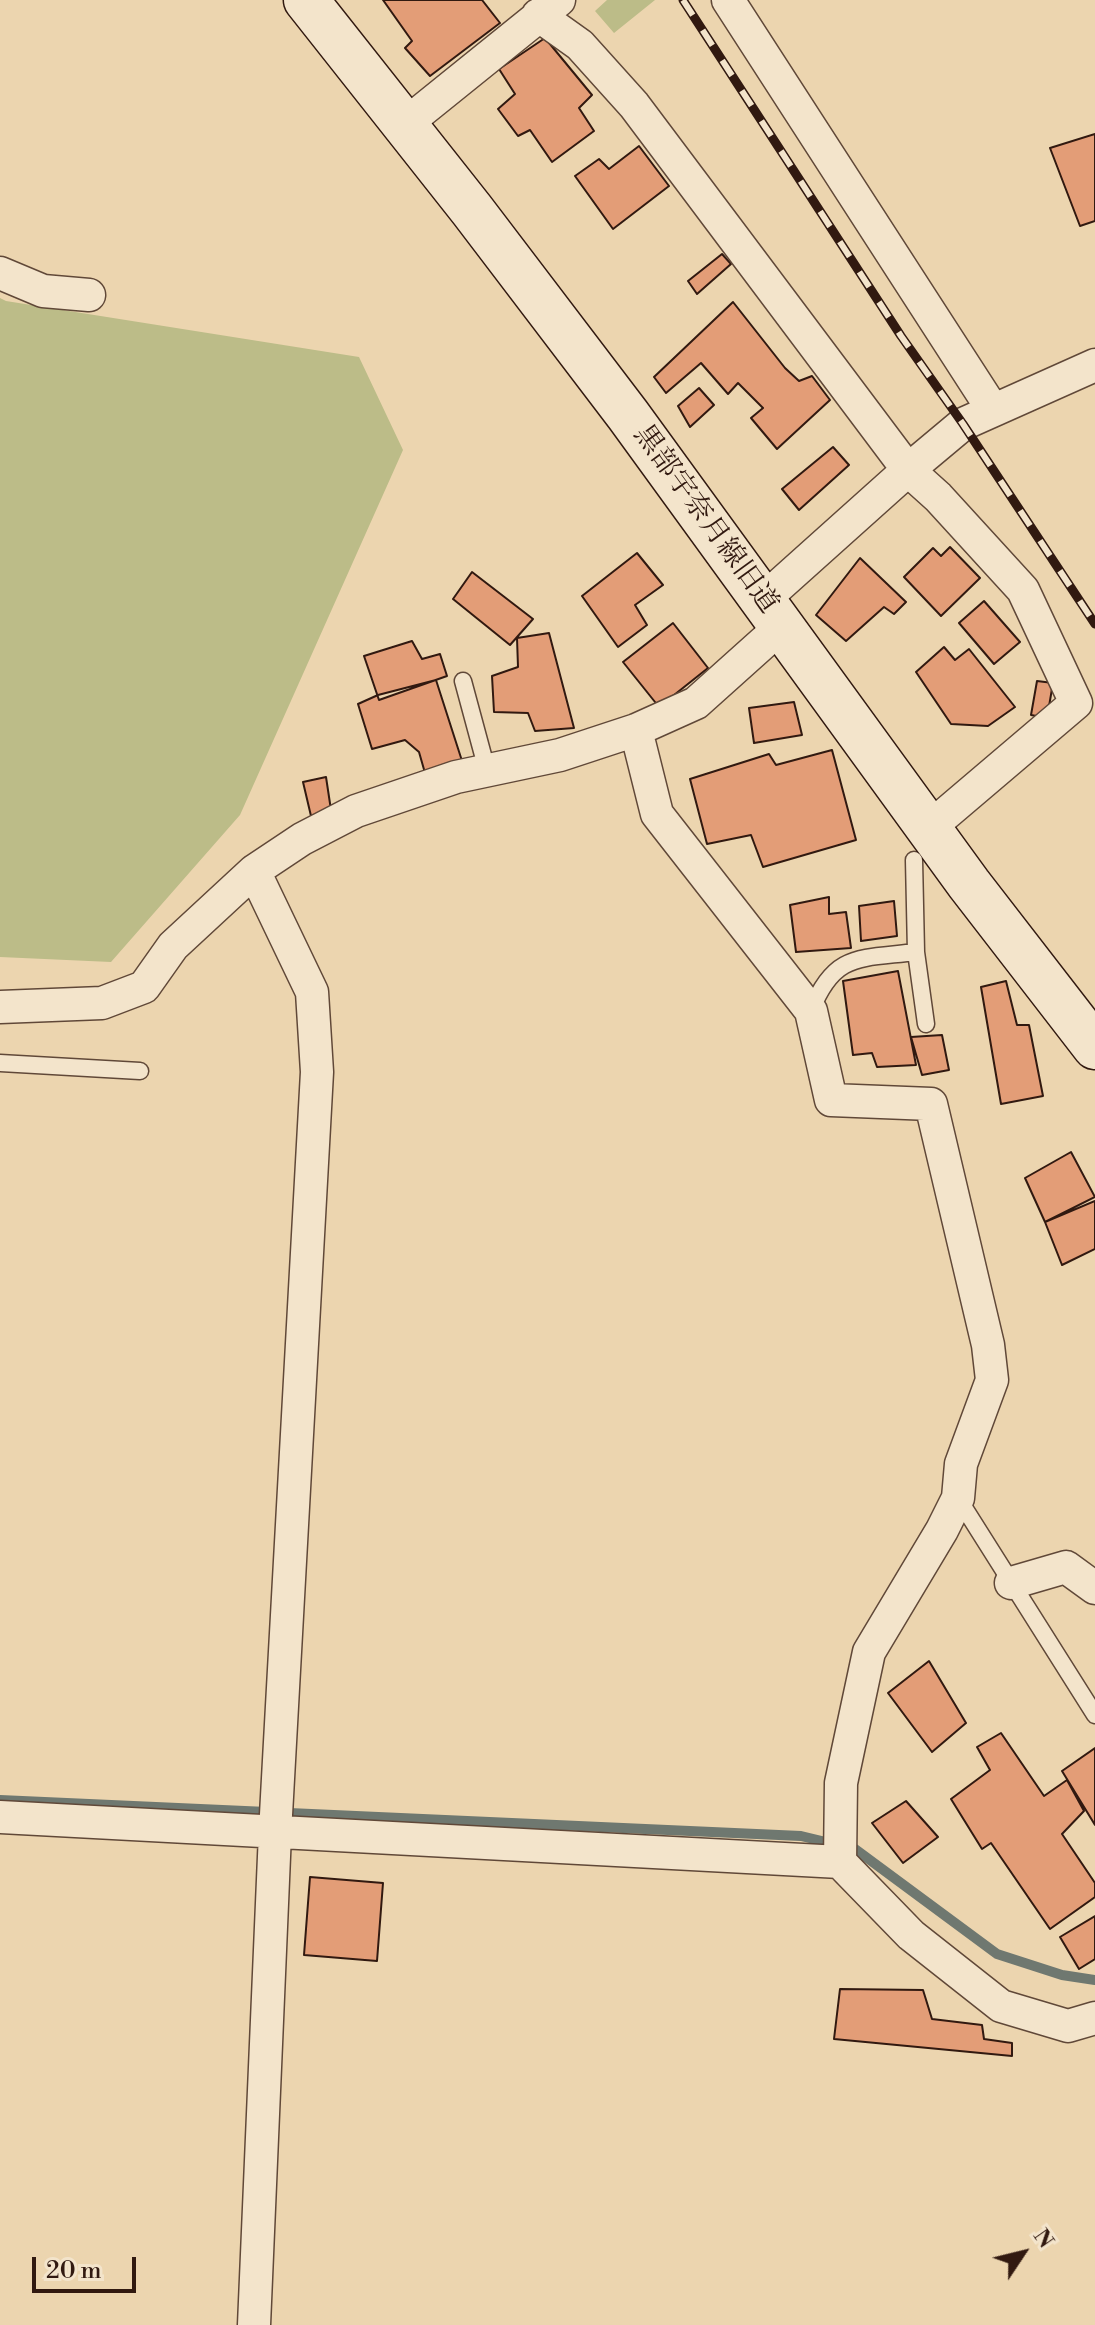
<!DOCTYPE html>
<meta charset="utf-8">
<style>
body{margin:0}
#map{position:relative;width:1095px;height:2325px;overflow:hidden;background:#ecd5af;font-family:"Libre Bodoni",serif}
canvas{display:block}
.north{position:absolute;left:983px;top:2213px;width:80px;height:80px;-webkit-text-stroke:6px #f3e4cb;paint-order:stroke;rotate:55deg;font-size:22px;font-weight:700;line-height:32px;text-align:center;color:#311910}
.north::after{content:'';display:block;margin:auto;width:28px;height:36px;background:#311910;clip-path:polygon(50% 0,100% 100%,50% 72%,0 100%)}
.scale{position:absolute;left:32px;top:2257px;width:104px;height:36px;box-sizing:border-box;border:4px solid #311910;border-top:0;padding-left:10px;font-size:24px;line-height:28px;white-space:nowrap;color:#311910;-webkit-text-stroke:6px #f3e4cb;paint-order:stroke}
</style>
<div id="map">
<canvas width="1095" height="2325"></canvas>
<div class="north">N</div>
<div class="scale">20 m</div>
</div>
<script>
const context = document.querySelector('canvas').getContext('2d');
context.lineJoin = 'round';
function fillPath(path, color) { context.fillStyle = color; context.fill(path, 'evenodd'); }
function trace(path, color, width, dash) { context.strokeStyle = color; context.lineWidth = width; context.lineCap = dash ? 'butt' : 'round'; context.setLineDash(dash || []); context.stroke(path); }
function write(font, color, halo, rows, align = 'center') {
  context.font = font + ' "Libre Bodoni","Noto Serif JP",serif'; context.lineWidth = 7; context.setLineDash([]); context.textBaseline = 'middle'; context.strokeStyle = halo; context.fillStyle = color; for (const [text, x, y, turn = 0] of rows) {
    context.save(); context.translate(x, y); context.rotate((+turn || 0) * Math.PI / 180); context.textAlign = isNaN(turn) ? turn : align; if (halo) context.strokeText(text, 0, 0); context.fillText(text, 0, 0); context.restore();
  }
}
fillPath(new Path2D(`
 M 607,0 L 655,0 L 614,33 L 595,11 Z
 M 0,298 L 6,301 L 359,357 L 403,450 L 240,815 L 111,962 L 0,957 Z`), '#bcbc88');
trace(new Path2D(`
 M 0,1800 L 801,1836 L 855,1849 L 997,1954 L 1062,1975 L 1095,1980`), '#6f7870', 10);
const building = new Path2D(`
 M 383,0 L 482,0 L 500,23 L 430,76 L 405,48 L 412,41 Z
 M 545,38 L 592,95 L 579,108 L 594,131 L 552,162 L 530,130 L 518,136 L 498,109 L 515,94 L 499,69 Z
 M 1095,134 L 1095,221 L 1080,226 L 1050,148 Z
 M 639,146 L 669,186 L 613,229 L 575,176 L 599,159 L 609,169 Z
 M 722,254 L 731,264 L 697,294 L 688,281 Z
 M 733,302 L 785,368 L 799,381 L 812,376 L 830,400 L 777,449 L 751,418 L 763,408 L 738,383 L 728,394 L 701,363 L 666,393 L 654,377 Z
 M 699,388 L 714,405 L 690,427 L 678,406 Z
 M 833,447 L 849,465 L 799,510 L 782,489 Z
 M 950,547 L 980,578 L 941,616 L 904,577 L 933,548 L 941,556 Z
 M 637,553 L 663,585 L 635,605 L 647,625 L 618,647 L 582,596 Z
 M 860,558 L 906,602 L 894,614 L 884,607 L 846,641 L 816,615 Z
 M 472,572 L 533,619 L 510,645 L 453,599 Z
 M 984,601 L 1020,642 L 994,664 L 959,623 Z
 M 673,623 L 708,668 L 659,707 L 623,662 Z
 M 549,633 L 574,728 L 535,731 L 528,713 L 494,712 L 492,676 L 518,667 L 517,638 Z
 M 412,641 L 422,659 L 440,654 L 447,676 L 379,700 L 364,656 Z
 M 944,647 L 955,660 L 969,649 L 1015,707 L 988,726 L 951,724 L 916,672 Z
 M 436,680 L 463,764 L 425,773 L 419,752 L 405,740 L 372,749 L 358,704 L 378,695 Z
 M 1037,681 L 1053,683 L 1047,718 L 1031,715 Z
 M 794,702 L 802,735 L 754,743 L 749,708 Z
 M 832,750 L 856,840 L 763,867 L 751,835 L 707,844 L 690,779 L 769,754 L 776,765 Z
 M 326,777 L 331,810 L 311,816 L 303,782 Z
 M 829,897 L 829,914 L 846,912 L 851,948 L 796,952 L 790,905 Z
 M 894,901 L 897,936 L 861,941 L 859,906 Z
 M 898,971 L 916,1065 L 877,1067 L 872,1053 L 853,1055 L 843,981 Z
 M 1006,981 L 1017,1025 L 1029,1025 L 1043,1096 L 1001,1104 L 981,987 Z
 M 942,1035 L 949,1070 L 922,1075 L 911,1037 Z
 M 1071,1152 L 1095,1197 L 1045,1222 L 1025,1178 Z
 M 1095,1201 L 1095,1249 L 1062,1265 L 1045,1222 Z
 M 929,1661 L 966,1723 L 932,1752 L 888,1693 Z
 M 1001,1733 L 1044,1796 L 1067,1780 L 1084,1811 L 1062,1834 L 1095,1883 L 1095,1897 L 1050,1929 L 991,1843 L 982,1849 L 951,1799 L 990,1770 L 977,1747 Z
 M 1095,1748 L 1095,1825 L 1062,1771 Z
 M 906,1801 L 938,1837 L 903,1863 L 872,1823 Z
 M 310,1877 L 383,1883 L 377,1961 L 304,1955 Z
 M 1095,1916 L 1095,1959 L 1079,1969 L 1060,1937 Z
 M 840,1989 L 923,1990 L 932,2019 L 982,2025 L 984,2039 L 1012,2043 L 1012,2056 L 834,2039 Z`);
fillPath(building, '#e39d77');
trace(building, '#311910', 2);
const lane = new Path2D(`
 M 463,681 L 487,770
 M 916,952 L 926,1024
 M 811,1011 C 834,952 860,959 916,952 L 914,860
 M 0,1063 L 140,1071
 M 958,1498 L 1095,1715`);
const street = new Path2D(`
 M 728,0 L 993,410
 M 538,15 L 580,45 L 634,105 L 908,470 L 938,497 L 1023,590 L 1076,703 L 929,828
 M 404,125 L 559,0
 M 0,273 L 43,291 L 89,295
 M 763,600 L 908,470 L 963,424 L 1095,365
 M 636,730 L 657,814 L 811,1011 L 831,1100 L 931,1104 L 988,1345 L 992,1380 L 961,1464 L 958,1498 L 942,1530 L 869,1652 L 841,1783 L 840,1862
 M 0,1007 L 102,1003 L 144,987 L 173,946 L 254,871
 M 1011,1583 L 1066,1567 L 1095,1588
 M 0,1817 L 840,1862 L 911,1935 L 1001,2006 L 1068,2026 L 1095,2018
 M 254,2325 L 275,1833 L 317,1072 L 312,992 L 254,871 L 302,839 L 356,811 L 456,777 L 560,755 L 636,730 L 696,703 L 783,625`);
const secondary = new Path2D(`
 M 306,0 L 472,210 L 628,415 L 969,884 L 1095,1047`);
trace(lane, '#604838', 19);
trace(street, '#604838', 35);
trace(secondary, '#311910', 47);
trace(lane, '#f3e4cb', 16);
trace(street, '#f3e4cb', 32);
trace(secondary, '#f3e4cb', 44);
const rail = new Path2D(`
 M 683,0 L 901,336 L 963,424 L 1095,624`);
trace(rail, '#311910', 9);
trace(rail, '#f3e4cb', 6, [18]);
write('28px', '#311910', '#f3e4cb', [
 ["黒部宇奈月線旧道",705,520,54]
]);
</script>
